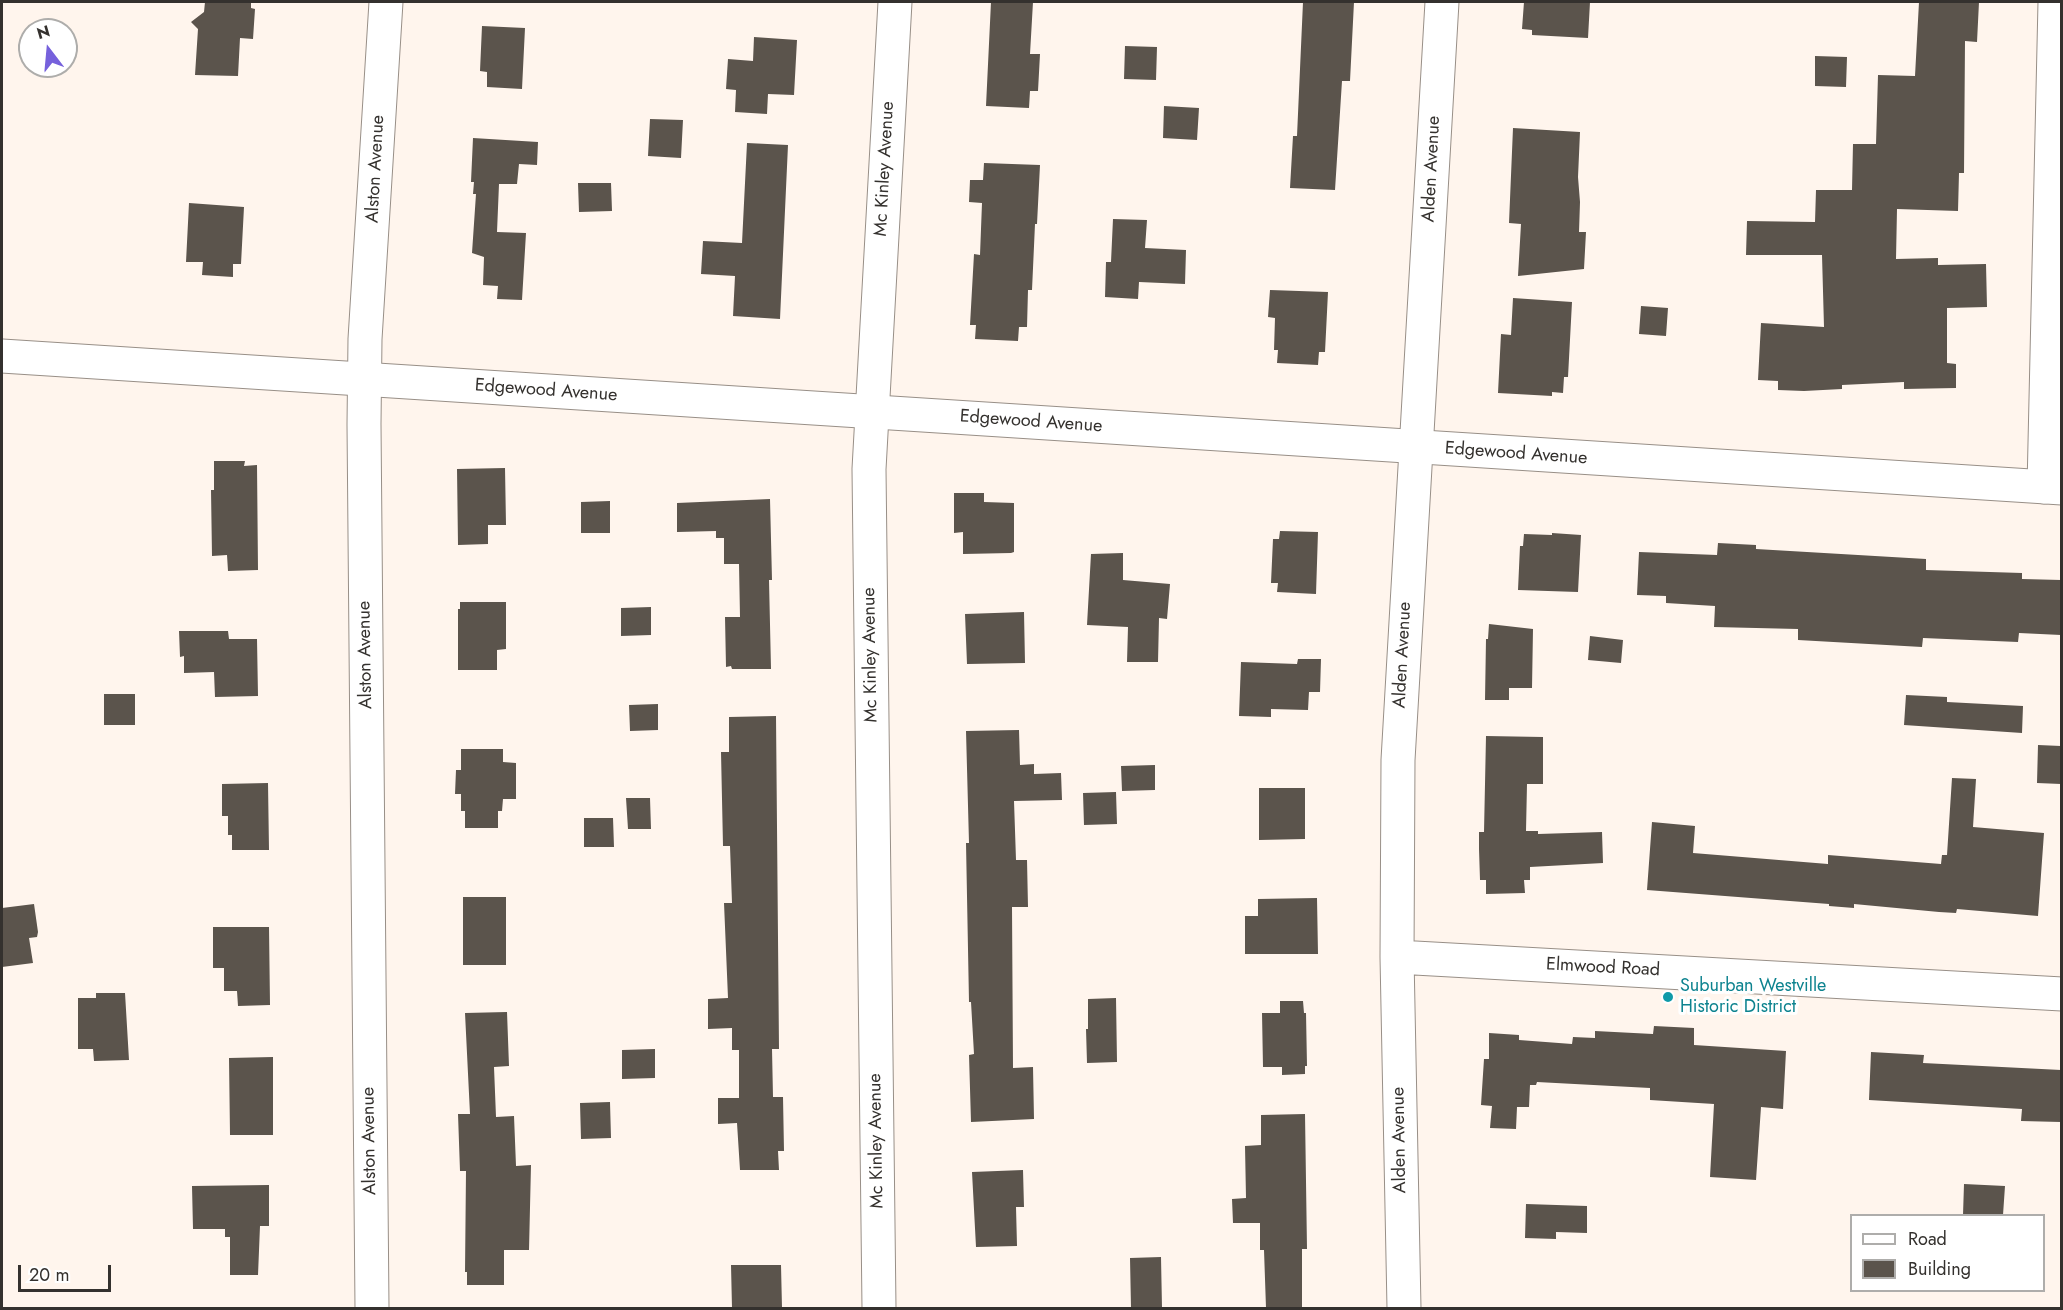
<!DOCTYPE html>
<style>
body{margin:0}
#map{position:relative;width:2063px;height:1310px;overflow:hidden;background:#fff5ed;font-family:Jost,sans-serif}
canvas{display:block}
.frame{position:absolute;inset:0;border:3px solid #34312e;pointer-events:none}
.legend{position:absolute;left:1850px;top:1214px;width:195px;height:78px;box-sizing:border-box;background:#fff;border:2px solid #aeadab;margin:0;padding:8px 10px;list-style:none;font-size:18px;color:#34312e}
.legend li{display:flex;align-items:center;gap:12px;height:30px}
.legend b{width:30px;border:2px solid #aeadab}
.north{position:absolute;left:18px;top:18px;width:60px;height:60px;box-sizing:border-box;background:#fff;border:2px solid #aeadab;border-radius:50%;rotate:344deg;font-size:16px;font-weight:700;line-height:24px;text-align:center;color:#34312e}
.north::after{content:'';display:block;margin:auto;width:21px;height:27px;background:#7661dc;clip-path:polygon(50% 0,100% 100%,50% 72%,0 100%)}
.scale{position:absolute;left:18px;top:1265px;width:93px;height:27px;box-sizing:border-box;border:3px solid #34312e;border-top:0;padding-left:8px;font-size:18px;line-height:21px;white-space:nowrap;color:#34312e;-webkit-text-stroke:4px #fff;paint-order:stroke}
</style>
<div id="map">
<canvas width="2063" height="1310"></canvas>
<div class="frame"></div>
<ul class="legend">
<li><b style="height:8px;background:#fff"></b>Road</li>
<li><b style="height:16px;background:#5b544c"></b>Building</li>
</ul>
<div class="north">N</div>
<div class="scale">20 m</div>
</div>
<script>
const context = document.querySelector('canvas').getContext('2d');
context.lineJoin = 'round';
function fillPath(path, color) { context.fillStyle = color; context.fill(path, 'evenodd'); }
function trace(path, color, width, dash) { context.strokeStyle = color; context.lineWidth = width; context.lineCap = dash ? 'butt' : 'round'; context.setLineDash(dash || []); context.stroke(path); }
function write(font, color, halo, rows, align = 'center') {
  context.font = font + ' Jost,sans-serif'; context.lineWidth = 6; context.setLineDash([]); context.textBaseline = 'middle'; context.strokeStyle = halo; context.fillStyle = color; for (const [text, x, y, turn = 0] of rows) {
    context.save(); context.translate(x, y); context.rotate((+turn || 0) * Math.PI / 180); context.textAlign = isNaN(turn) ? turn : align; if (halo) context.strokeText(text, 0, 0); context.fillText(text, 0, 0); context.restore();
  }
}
fillPath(new Path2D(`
 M 205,2 L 251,2 L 251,8 L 255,9 L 253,39 L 240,38 L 238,76 L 195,75 L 198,29 L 191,22 L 204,12 Z
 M 991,2 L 1033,2 L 1030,54 L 1040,54 L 1038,91 L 1030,91 L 1029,108 L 986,106 Z
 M 1303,2 L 1354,2 L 1350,81 L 1342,81 L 1335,190 L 1290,188 L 1293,136 L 1297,136 Z
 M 1524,2 L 1590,2 L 1588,38 L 1532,35 L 1532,30 L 1522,29 Z
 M 1919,2 L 1979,2 L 1977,42 L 1965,41 L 1964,173 L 1959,173 L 1958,211 L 1897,209 L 1896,259 L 1938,258 L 1938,265 L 1986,264 L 1987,307 L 1947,308 L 1947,363 L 1956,364 L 1956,388 L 1904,389 L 1904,382 L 1842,385 L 1842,389 L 1804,391 L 1778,390 L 1778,381 L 1758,380 L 1761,323 L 1824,327 L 1822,255 L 1746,255 L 1747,221 L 1815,222 L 1816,190 L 1852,190 L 1853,144 L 1876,144 L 1878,75 L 1915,76 Z
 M 482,26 L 525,28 L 522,89 L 487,87 L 487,72 L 480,71 Z
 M 754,37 L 797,40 L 794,95 L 768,94 L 767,114 L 735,112 L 736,90 L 726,89 L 728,59 L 753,61 Z
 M 1125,46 L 1157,47 L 1156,80 L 1124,79 Z
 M 1815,56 L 1847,57 L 1846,87 L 1815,86 Z
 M 1164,106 L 1199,108 L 1197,140 L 1163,138 Z
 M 650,119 L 683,120 L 681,158 L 648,156 Z
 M 1513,128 L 1580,132 L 1578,177 L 1580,202 L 1579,232 L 1586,232 L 1584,269 L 1518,276 L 1521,224 L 1509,223 Z
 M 473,138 L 538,142 L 537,165 L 519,164 L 517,184 L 499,184 L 497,232 L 526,233 L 522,300 L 497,299 L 498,286 L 483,285 L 484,257 L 472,253 L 476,194 L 473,194 L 474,182 L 471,182 Z
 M 747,143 L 788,145 L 780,319 L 733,316 L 735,276 L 701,274 L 703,241 L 742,243 Z
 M 984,163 L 1040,165 L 1037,224 L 1035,224 L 1032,290 L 1028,290 L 1027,327 L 1019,327 L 1018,341 L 975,339 L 976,325 L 970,325 L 974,254 L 980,255 L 982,203 L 969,202 L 970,180 L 983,180 Z
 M 578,183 L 611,183 L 612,211 L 579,212 Z
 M 189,203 L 244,207 L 241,264 L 233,264 L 233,277 L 202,275 L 203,262 L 186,262 Z
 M 1113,219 L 1147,220 L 1145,248 L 1186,250 L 1185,284 L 1139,282 L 1138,299 L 1105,297 L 1106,262 L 1111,262 Z
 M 1270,290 L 1328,292 L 1325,352 L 1319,352 L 1318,365 L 1277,363 L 1278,350 L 1274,350 L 1275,318 L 1268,317 Z
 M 1513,298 L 1572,302 L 1568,377 L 1564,377 L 1563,393 L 1552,392 L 1552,396 L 1498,393 L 1501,334 L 1511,335 Z
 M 1641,306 L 1668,308 L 1666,336 L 1639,334 Z
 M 214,461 L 245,461 L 244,466 L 257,465 L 258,570 L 228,571 L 227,555 L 212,556 L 211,490 L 214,490 Z
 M 505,468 L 506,525 L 488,525 L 488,544 L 458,545 L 457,469 Z
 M 954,493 L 984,493 L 984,502 L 1014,503 L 1014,552 L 1011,553 L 963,554 L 963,532 L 954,533 Z
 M 770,499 L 772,580 L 769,580 L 771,669 L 732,669 L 731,666 L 726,667 L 725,617 L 740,617 L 739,564 L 724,564 L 724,538 L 716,538 L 716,531 L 677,532 L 677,503 Z
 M 610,501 L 610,533 L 581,533 L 581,502 Z
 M 1280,531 L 1318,532 L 1316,594 L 1277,592 L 1278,583 L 1271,583 L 1273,539 L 1279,539 Z
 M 1552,533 L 1581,535 L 1578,592 L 1518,590 L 1520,546 L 1523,546 L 1524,534 L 1552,535 Z
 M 1718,543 L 1756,545 L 1756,549 L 1926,559 L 1926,570 L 2022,573 L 2022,579 L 2061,580 L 2061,635 L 2019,633 L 2018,642 L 1923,638 L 1922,647 L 1798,640 L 1798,629 L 1714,627 L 1715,606 L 1666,603 L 1666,596 L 1637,595 L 1639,552 L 1717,555 Z
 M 1123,553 L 1123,580 L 1170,584 L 1167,619 L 1159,618 L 1158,662 L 1127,662 L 1128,627 L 1087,625 L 1091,554 Z
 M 460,602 L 506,602 L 506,649 L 497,650 L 497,670 L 458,670 L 458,609 L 460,609 Z
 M 651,607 L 651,635 L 621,636 L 621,608 Z
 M 1024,612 L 1025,663 L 967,664 L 965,614 Z
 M 1489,624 L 1533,629 L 1532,688 L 1509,688 L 1509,700 L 1485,700 L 1486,639 L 1488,639 Z
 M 179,631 L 228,631 L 229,639 L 257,639 L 258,696 L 215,697 L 214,672 L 184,673 L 184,656 L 180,657 Z
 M 1590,636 L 1623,640 L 1621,663 L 1588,660 Z
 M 1298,659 L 1321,659 L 1320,692 L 1309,692 L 1308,710 L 1271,709 L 1271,717 L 1239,716 L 1241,662 L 1297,664 Z
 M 104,694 L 135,694 L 135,725 L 104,725 Z
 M 1906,695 L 1947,697 L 1947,702 L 2023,706 L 2022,733 L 1904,725 Z
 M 658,704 L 658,730 L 630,731 L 629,705 Z
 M 776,716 L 779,1049 L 772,1049 L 773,1097 L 783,1097 L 784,1151 L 778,1151 L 779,1170 L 740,1170 L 737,1123 L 718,1124 L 718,1098 L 739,1098 L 739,1050 L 732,1050 L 732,1028 L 708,1029 L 708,999 L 728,998 L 724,903 L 732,903 L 730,846 L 723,846 L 721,752 L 729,752 L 729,717 Z
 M 1019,730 L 1020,765 L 1034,764 L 1034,774 L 1061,773 L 1062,800 L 1014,801 L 1016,860 L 1027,860 L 1028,907 L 1012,907 L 1013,1068 L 1033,1067 L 1034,1119 L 971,1122 L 969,1055 L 974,1054 L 971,1002 L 969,1002 L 966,843 L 969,843 L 966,731 Z
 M 1486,736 L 1543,737 L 1543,784 L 1527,784 L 1526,831 L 1538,831 L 1538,834 L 1602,832 L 1603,863 L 1530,867 L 1530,880 L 1524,880 L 1525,893 L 1486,894 L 1486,880 L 1480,880 L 1479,849 L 1479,832 L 1484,832 Z
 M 2038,745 L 2061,746 L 2061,784 L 2037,783 Z
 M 461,749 L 503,749 L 503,762 L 516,763 L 516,799 L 503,799 L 502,811 L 498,811 L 498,828 L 465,828 L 465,811 L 461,811 L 461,794 L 455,794 L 456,770 L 461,770 Z
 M 1155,765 L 1155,790 L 1122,791 L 1121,766 Z
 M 1952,778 L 1976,779 L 1973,827 L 2044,833 L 2038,916 L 1957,909 L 1956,913 L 1939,912 L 1854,904 L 1854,908 L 1829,906 L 1829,904 L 1647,890 L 1652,822 L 1695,826 L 1693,853 L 1828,864 L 1828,855 L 1941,864 L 1942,855 L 1947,855 Z
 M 268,783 L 269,850 L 232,850 L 232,835 L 228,835 L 228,816 L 222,816 L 222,784 Z
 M 1259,788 L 1305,788 L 1305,839 L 1259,840 Z
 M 1116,792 L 1117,824 L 1084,825 L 1083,793 Z
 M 626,798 L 650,798 L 651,829 L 628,829 Z
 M 584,818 L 613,818 L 614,847 L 584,847 Z
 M 463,897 L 506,897 L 506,965 L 463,965 Z
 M 1317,898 L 1318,954 L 1245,954 L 1245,916 L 1258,916 L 1258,899 Z
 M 34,904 L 38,932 L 37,937 L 29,938 L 33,963 L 2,967 L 2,908 Z
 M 213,927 L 269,927 L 270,1005 L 238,1006 L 237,991 L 224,991 L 224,968 L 213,968 Z
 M 96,993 L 125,993 L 129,1060 L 94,1061 L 93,1049 L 78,1049 L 78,998 L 96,998 Z
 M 1116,998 L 1117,1062 L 1087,1063 L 1086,1029 L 1088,1029 L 1088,999 Z
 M 1280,1001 L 1303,1001 L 1304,1013 L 1306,1013 L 1307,1066 L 1305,1066 L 1305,1074 L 1282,1075 L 1282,1067 L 1263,1067 L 1262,1013 L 1280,1013 Z
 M 507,1012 L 509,1066 L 494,1067 L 496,1117 L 514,1116 L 516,1166 L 531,1165 L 529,1250 L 504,1250 L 504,1285 L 467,1285 L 467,1272 L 465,1272 L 466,1171 L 460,1171 L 458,1114 L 470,1114 L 465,1013 Z
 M 1654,1026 L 1694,1028 L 1694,1045 L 1786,1051 L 1783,1109 L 1761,1107 L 1756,1180 L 1710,1177 L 1714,1104 L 1650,1100 L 1650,1088 L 1537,1082 L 1536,1085 L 1530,1085 L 1529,1107 L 1517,1107 L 1516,1129 L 1490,1128 L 1492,1106 L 1481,1105 L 1484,1059 L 1489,1059 L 1489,1033 L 1519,1035 L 1519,1040 L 1572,1044 L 1573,1037 L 1595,1038 L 1595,1031 L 1653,1034 Z
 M 655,1049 L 655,1078 L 622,1079 L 622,1050 Z
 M 1871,1052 L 1924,1055 L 1923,1063 L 2061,1070 L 2061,1122 L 2021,1121 L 2022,1109 L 1869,1100 Z
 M 273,1057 L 273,1135 L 230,1135 L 229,1058 Z
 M 610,1102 L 611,1138 L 581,1139 L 580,1103 Z
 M 1305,1114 L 1307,1249 L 1302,1249 L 1302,1308 L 1266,1308 L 1264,1250 L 1260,1250 L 1260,1223 L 1233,1223 L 1232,1199 L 1246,1198 L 1245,1146 L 1261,1145 L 1261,1115 Z
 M 1023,1170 L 1024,1207 L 1016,1207 L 1017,1246 L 976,1247 L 972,1172 Z
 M 1964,1184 L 2005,1186 L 2003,1215 L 1963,1215 Z
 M 269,1185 L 269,1226 L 260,1226 L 258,1275 L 230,1275 L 230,1237 L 225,1237 L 225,1229 L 193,1229 L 192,1186 Z
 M 1526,1204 L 1587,1206 L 1587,1233 L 1556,1232 L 1556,1239 L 1525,1238 Z
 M 1161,1257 L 1162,1308 L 1131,1308 L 1130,1258 Z
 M 731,1265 L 781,1265 L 782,1308 L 732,1308 Z`), '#5b544c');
const minor = new Path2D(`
 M 2044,487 L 2055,2
 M 1397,957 L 2062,994
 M 372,1308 L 364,424 L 365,339 L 386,2
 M 879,1308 L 869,469 L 895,2
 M 1404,1308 L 1397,957 L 1398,760 L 1442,2`);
const tertiary = new Path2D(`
 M 2,356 L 2062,488`);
trace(minor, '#988f87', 35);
trace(tertiary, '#988f87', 35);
trace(minor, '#fff', 33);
trace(tertiary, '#fff', 33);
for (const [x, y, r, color] of [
 [1668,997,6,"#0f9aa8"]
]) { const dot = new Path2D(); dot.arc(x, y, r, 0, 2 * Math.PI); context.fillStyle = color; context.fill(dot); trace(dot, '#fff', 2); }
write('18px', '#34312e', '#fff', [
 ["Alston Avenue",376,169,-87],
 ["Mc Kinley Avenue",885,169,-87],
 ["Alden Avenue",1432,169,-87],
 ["Edgewood Avenue",546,391,4],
 ["Edgewood Avenue",1031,422,4],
 ["Edgewood Avenue",1516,454,4],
 ["Alston Avenue",366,655,-91],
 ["Mc Kinley Avenue",871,655,-91],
 ["Alden Avenue",1403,655,-87],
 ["Elmwood Road",1603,968,3],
 ["Alden Avenue",1400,1140,-91],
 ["Alston Avenue",370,1141,-91],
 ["Mc Kinley Avenue",877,1141,-91]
]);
write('18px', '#0d838f', '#fff', [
 ["Suburban Westville",1680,987],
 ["Historic District",1680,1008]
], 'left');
</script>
